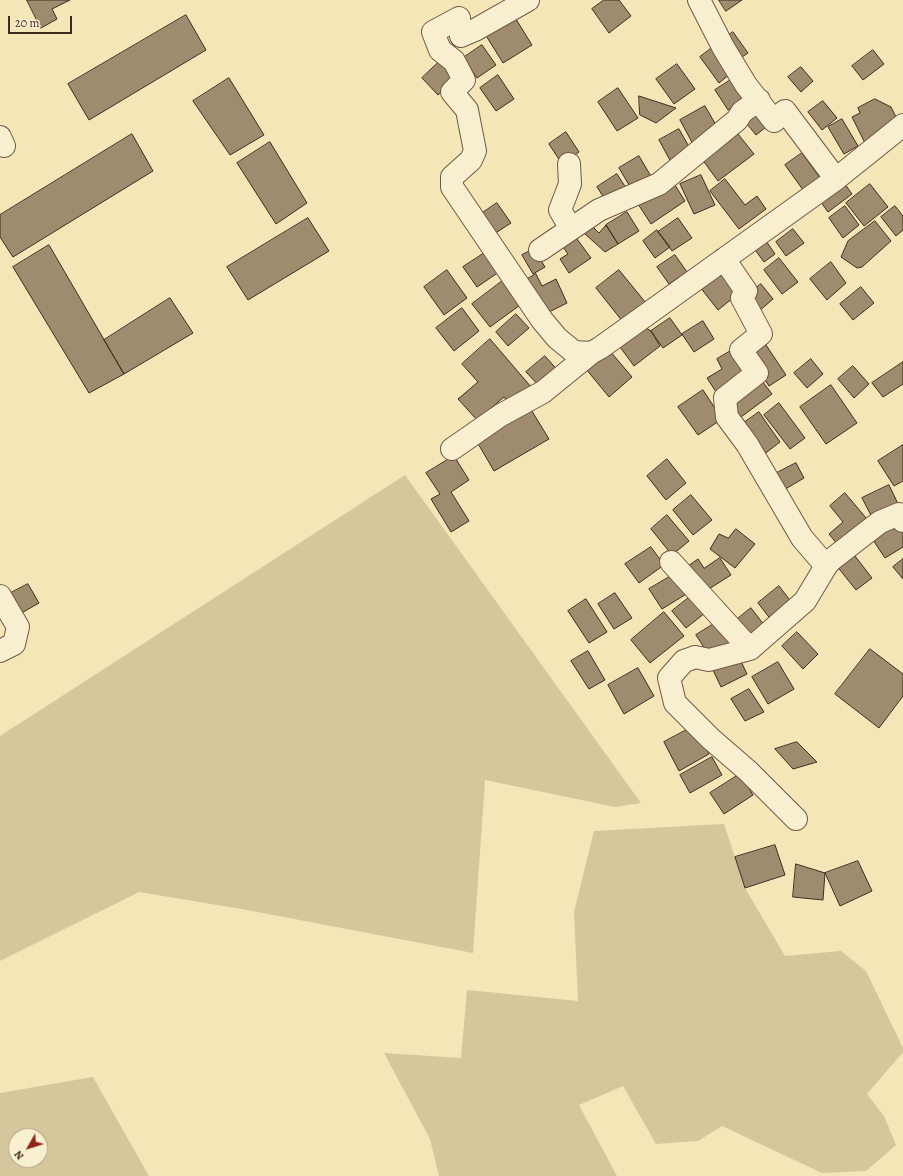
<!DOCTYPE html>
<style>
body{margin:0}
#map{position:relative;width:903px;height:1176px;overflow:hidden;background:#f4e6b6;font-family:Alegreya,serif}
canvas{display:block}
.north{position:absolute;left:8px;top:1128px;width:40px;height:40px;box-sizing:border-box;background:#f8efd0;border:1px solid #b0a08a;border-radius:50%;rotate:231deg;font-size:11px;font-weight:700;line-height:16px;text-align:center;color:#432a20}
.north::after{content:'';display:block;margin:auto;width:14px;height:18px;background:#8f2418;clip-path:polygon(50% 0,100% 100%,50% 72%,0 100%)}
.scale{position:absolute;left:8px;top:16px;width:64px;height:18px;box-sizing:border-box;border:2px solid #432a20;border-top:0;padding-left:5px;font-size:12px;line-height:14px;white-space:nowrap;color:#432a20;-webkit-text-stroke:3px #f8efd0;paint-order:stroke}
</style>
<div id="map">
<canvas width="903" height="1176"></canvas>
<div class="north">N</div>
<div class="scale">20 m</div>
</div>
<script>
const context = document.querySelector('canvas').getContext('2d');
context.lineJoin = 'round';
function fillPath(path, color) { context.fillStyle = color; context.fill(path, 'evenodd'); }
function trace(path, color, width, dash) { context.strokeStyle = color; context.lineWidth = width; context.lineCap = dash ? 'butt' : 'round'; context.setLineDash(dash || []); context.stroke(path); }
fillPath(new Path2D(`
 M 405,475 L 641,803 L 615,807 L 485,780 L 473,953 L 247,910 L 139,892 L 0,961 L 0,736 Z
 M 724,824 L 745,888 L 785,956 L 841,951 L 866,971 L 903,1048 L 903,1052 L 867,1094 L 884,1116 L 896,1145 L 866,1171 L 822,1173 L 722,1126 L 698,1141 L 656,1144 L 623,1086 L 579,1105 L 617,1176 L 439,1176 L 430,1139 L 384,1053 L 461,1058 L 467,990 L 578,1001 L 574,912 L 594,831 Z
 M 93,1077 L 149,1176 L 0,1176 L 0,1093 ZM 16,1136 L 40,1136 L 40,1160 L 16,1160 Z`), '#d6c69c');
const building = new Path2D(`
 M 27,0 L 70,0 L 52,9 L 57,19 L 41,28 Z
 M 604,0 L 619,0 L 631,16 L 609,33 L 592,9 Z
 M 719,0 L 742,0 L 726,11 Z
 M 186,15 L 206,50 L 89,120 L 68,84 Z
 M 514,16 L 532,45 L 503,63 L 485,34 Z
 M 733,32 L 748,53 L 736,61 L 722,40 Z
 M 717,44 L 736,69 L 719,83 L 700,57 Z
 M 482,45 L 496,65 L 477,78 L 463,58 Z
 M 873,50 L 884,64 L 863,80 L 852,66 Z
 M 440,61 L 456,79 L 438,95 L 422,78 Z
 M 677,64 L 695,89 L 674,104 L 656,79 Z
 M 801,67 L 813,81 L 801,92 L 788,77 Z
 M 498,75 L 514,99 L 496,111 L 480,88 Z
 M 737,76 L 750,96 L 728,110 L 715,90 Z
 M 229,78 L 264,135 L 230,155 L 193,101 Z
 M 618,88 L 638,118 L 617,131 L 598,102 Z
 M 639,96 L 676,108 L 656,123 L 640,115 Z
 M 875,99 L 891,107 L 899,123 L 867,147 L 852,117 L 860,113 L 858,108 Z
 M 823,101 L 837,118 L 822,130 L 808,112 Z
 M 705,106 L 720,132 L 694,146 L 680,120 Z
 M 758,107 L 771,123 L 756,135 L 743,119 Z
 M 842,119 L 858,146 L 844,154 L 828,127 Z
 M 679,129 L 692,152 L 671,162 L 659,140 Z
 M 734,129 L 754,154 L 718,181 L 699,155 Z
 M 566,132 L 579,152 L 562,164 L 549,144 Z
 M 132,134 L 153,171 L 13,257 L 0,237 L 0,215 Z
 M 270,142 L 307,203 L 276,224 L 237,163 Z
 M 802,153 L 823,182 L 806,194 L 785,165 Z
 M 639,156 L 652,178 L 632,190 L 619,168 Z
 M 617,174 L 628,191 L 608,204 L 597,187 Z
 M 701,175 L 715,205 L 694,214 L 680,184 Z
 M 725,179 L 745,205 L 757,196 L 766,209 L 739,229 L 710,191 Z
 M 842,180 L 852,194 L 828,212 L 818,198 Z
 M 673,182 L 685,201 L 651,224 L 638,204 Z
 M 870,184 L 888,207 L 864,226 L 846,203 Z
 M 497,203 L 511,223 L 491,236 L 478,216 Z
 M 845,206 L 859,225 L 843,238 L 829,218 Z
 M 895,206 L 903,216 L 903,230 L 896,236 L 881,217 Z
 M 627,212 L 639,231 L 618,244 L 606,225 Z
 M 308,218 L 329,251 L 248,300 L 227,267 Z
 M 678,218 L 692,238 L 672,251 L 658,232 Z
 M 875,221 L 891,241 L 862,267 L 857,268 L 841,257 L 848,241 Z
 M 591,225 L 599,233 L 606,225 L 618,244 L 605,252 L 584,233 Z
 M 793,229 L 804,243 L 786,256 L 776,242 Z
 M 657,230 L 670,247 L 655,258 L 643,241 Z
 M 574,235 L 591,258 L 569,273 L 560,259 L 568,254 L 561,244 Z
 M 764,238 L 775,254 L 764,262 L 753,247 Z
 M 49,245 L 124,374 L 89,393 L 13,267 Z
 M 534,249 L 545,267 L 533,274 L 522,255 Z
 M 486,252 L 499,272 L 477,287 L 463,267 Z
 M 675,255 L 687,272 L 669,284 L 657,267 Z
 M 779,258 L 798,282 L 782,294 L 764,270 Z
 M 831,262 L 846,283 L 827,300 L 810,279 Z
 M 726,267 L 743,290 L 718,310 L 700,287 Z
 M 447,270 L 467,298 L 444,315 L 424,287 Z
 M 619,270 L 646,303 L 623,322 L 596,288 Z
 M 536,274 L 542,286 L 556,279 L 567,303 L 541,316 L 524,281 Z
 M 509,276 L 527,300 L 490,327 L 472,304 Z
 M 761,284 L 773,299 L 758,312 L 746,297 Z
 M 861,287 L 874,303 L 853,320 L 840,304 Z
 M 170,298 L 193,333 L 124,374 L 104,340 Z
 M 462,308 L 479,331 L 454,351 L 436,328 Z
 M 516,314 L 529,328 L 508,346 L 496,332 Z
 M 670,318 L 682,335 L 663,348 L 651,331 Z
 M 703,321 L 714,339 L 694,352 L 682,334 Z
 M 646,328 L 651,331 L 660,346 L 634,366 L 620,347 Z
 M 490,339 L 532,388 L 512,406 L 504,397 L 477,420 L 458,399 L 478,382 L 462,364 Z
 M 764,342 L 786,375 L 769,386 L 747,353 Z
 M 734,349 L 750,375 L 718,395 L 707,378 L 722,369 L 717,359 Z
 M 609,350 L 632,377 L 609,397 L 586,369 Z
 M 545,356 L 560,373 L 542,389 L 526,372 Z
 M 811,359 L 823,374 L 807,388 L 794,373 Z
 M 903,362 L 903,384 L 883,397 L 872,383 Z
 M 853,366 L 869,384 L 854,398 L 838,379 Z
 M 759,377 L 772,394 L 741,417 L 728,400 Z
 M 831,385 L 857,423 L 826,444 L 800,407 Z
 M 703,390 L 722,419 L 698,435 L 678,407 Z
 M 527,403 L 549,439 L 494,471 L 473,435 Z
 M 779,403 L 805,438 L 790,449 L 764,415 Z
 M 759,412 L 780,442 L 763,455 L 741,425 Z
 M 903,445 L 903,481 L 894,486 L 878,461 Z
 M 454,456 L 469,480 L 451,492 L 469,521 L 451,532 L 431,499 L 440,494 L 426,473 Z
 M 667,459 L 686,483 L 666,500 L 647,476 Z
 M 796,463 L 804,478 L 782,491 L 773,475 Z
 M 889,485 L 900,508 L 874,521 L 862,498 Z
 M 845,493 L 872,525 L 842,550 L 829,534 L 843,522 L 830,506 Z
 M 691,495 L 712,520 L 693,535 L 673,510 Z
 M 667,515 L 689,541 L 672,555 L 651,529 Z
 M 898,521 L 903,529 L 903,547 L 885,558 L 871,537 Z
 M 736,529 L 755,544 L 735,568 L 710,549 L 719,534 L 728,538 Z
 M 651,547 L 664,565 L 639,583 L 625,564 Z
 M 848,547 L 872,578 L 856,590 L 832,560 Z
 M 720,558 L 731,575 L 704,592 L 688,566 L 698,559 L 704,568 Z
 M 903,559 L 903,579 L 893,567 Z
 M 676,573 L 688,593 L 662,609 L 649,589 Z
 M 28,584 L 39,603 L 18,615 L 7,595 Z
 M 779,586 L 793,604 L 772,621 L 758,603 Z
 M 615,593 L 632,618 L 614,629 L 598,604 Z
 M 691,596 L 705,613 L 686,628 L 672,611 Z
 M 586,599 L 607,632 L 589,643 L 568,611 Z
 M 751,608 L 765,626 L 750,639 L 735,621 Z
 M 664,612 L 684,636 L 650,663 L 631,640 Z
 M 717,622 L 731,644 L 710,657 L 696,635 Z
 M 797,632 L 818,654 L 803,669 L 782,646 Z
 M 870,649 L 903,674 L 903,696 L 879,728 L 835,694 Z
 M 588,651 L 605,680 L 589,689 L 571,661 Z
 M 737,653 L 747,674 L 721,687 L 711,666 Z
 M 778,662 L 794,689 L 768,704 L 752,677 Z
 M 638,668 L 654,696 L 624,714 L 608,685 Z
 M 749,689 L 764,712 L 745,721 L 731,699 Z
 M 694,726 L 709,754 L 679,771 L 664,742 Z
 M 797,742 L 817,762 L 793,769 L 775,749 Z
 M 712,757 L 722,775 L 690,793 L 680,775 Z
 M 740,774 L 753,795 L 724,814 L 710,793 Z
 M 775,845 L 785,875 L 745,888 L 735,857 Z
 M 858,861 L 872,891 L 840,906 L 825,873 Z
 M 796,864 L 825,873 L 823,900 L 793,897 Z`);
fillPath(building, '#9f8c6e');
trace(building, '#432a20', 1);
const minor = new Path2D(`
 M 528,0 L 475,30 L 461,36 L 459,18 L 433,32 L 440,50 L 454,61 L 464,80 L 452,92 L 467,110 L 475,151 L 471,160 L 452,177 L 452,187 L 542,320 L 557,338 L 574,352 L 591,353 L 600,348 L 836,179 L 903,125
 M 699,0 L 723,47 L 746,85 L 774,121 L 785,111 L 836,179
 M 0,137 L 4,146
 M 569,164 L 570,184 L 560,210 L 571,229
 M 540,250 L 599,210 L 659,184 L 737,120 L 742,112 L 759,100
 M 724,259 L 746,291 L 742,298 L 761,334 L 741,350 L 757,373 L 725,398 L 727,417 L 747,444 L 802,538 L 826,566
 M 452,449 L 501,415 L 543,392 L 591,353
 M 671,562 L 750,649
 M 0,596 L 18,627 L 14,644 L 0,651
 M 796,819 L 748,771 L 711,739 L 675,703 L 669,678 L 684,661 L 690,659 L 695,657 L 709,660 L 750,649 L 805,601 L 826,566 L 831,560 L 880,522 L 899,514 L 903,521`);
trace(minor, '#6f5946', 24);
trace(minor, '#f8efd0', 22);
</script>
